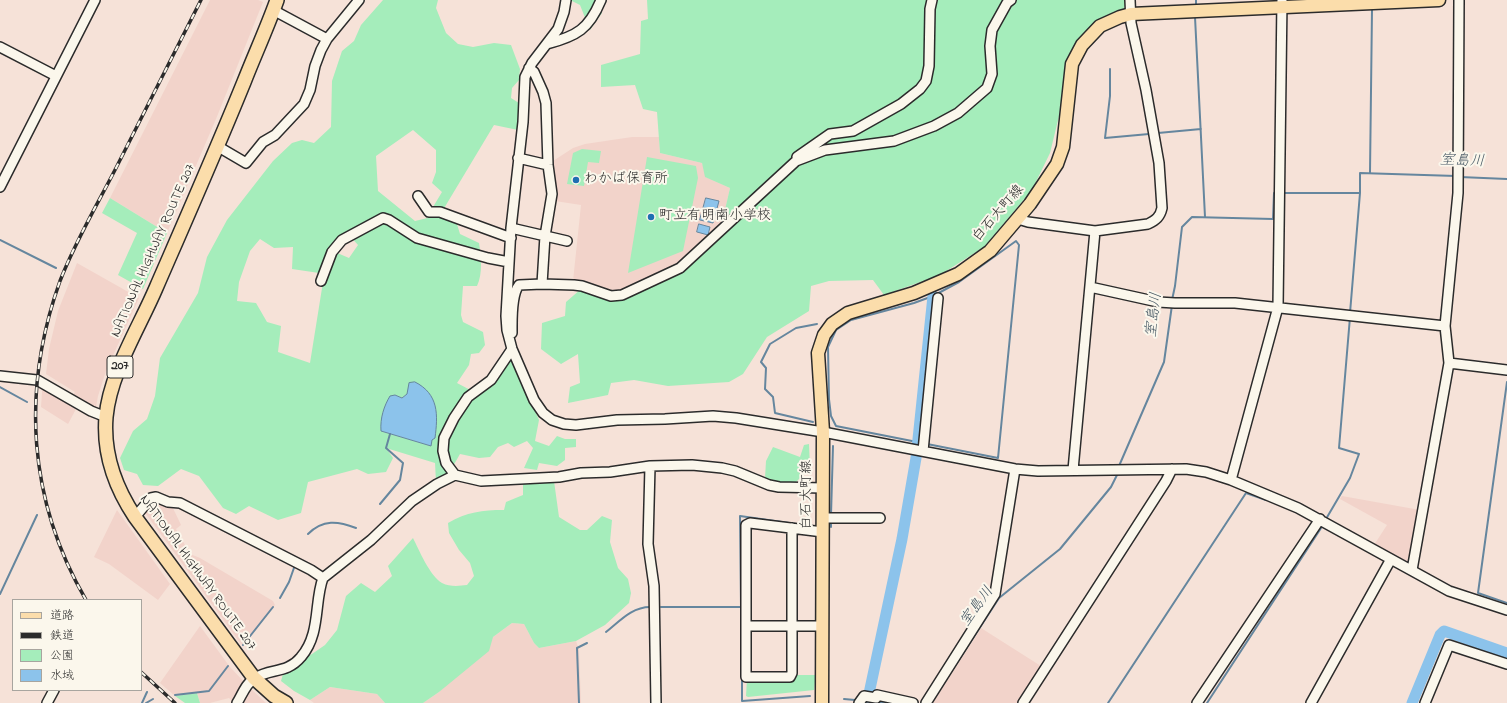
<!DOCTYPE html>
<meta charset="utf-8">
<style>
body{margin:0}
#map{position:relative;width:1507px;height:703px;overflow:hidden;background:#f6e2d8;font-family:"Indie Flower","Klee One",sans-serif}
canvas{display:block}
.legend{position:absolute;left:12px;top:599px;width:130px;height:92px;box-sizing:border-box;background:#fbf7ec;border:1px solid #a8a59f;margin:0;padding:5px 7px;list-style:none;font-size:12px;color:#2b2b2b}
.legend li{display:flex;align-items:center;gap:8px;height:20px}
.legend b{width:20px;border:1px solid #a8a59f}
</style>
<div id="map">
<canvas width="1507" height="703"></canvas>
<ul class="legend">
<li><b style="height:5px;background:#fbddab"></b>道路</li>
<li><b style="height:5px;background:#2b2b2b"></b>鉄道</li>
<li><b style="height:11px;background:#a5edbb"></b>公園</li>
<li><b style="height:11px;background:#8cc3eb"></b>水域</li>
</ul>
</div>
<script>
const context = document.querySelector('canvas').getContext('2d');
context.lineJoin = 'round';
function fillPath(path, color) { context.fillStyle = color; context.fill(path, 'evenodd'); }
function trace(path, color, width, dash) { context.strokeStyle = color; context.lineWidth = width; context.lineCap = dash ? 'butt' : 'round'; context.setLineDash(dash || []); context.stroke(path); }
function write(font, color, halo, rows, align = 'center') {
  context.font = font + ' "Indie Flower","Klee One",sans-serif'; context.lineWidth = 4; context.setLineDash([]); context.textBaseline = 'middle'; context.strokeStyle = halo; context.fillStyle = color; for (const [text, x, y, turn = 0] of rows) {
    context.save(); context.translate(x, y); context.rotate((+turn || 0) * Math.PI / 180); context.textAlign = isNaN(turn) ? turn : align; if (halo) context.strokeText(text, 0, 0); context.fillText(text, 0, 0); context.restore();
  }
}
fillPath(new Path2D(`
 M 210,0 L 258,0 L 263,2 L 216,119 L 167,233 L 110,198 Z
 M 632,137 L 659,137 L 660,153 L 702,163 L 706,177 L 730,188 L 721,228 L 678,266 L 622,292 L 611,294 L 573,281 L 581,205 L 555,201 L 550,163 L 573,148 L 585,144 Z
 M 77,263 L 139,298 L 106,371 L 98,396 L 94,418 L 76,409 L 68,424 L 41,407 L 43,378 L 72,396 L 75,392 L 46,374 L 49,349 L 58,311 Z
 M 1342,496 L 1420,510 L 1409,564 L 1374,545 L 1387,525 L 1340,499 Z
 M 154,499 L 172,506 L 181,525 L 176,529 L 190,554 L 200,558 L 273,601 L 275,605 L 243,647 L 143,510 Z
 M 117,510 L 170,584 L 158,600 L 109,564 L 94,557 Z
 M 512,623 L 524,624 L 534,643 L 539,648 L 576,641 L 579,650 L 581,703 L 423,703 L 439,692 L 493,637 Z
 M 200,626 L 230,667 L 246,684 L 234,703 L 229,698 L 210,703 L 200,703 L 197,693 L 175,696 L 160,683 Z
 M 981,628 L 1044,668 L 1021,703 L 933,703 Z
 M 249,687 L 266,703 L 240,703 Z
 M 330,687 L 377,694 L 385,703 L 314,703 L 310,700 Z`), '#f2d3ca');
fillPath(new Path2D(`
 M 383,0 L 438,0 L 436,8 L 446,33 L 458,44 L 473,47 L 494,43 L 511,45 L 520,69 L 519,80 L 512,88 L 511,98 L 519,103 L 518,130 L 494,125 L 440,215 L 457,224 L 460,234 L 479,243 C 481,257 483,273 477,286 L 463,286 L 461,315 L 463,322 L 483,332 L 485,345 L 479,353 L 471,354 L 469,365 L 457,383 L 476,393 L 511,355 L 539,420 L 535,441 L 549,446 L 557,436 L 565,439 L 576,439 L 576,447 L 565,448 L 565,460 L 557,466 L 539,463 L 537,470 L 524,468 L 533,448 L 527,441 L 514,447 L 508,443 L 498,447 L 490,457 L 479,458 L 460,454 L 448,475 L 436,482 L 435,463 L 386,448 L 393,458 L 386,472 L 368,474 L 357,469 L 308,482 L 301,513 L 278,520 L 249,506 L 236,514 L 223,508 L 199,476 L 181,469 L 158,486 L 143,485 L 137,474 L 124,470 L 120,458 L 133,431 L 147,419 L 155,396 L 160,358 L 198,293 L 207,257 L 227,220 L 273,161 L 292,143 L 302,140 L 314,143 L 331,127 L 332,81 L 342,51 L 354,41 L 361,25 ZM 413,130 L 436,150 L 436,172 L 432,183 L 442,192 L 433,207 L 440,215 L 415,221 L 378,191 L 376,156 ZM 348,234 L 358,245 L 349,258 L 335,252 ZM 260,239 L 274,248 L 293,247 L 292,269 L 326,274 L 323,282 L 310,363 L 278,352 L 281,326 L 267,322 L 256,303 L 237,301 L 239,282 L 250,251 ZM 407,394 L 431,446 L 381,431 L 395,395 L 402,398 Z
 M 570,0 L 595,0 L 602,13 L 590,30 L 580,5 Z
 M 647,0 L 1127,0 L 1123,11 L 1099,21 L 1079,39 L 1065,66 L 1061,108 L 1050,153 L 1032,190 L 984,247 L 940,275 L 884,295 L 873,280 L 829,281 L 811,286 L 809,311 L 767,337 L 743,374 L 729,382 L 668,386 L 634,380 L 611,383 L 608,395 L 568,403 L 570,387 L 580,383 L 578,354 L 561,364 L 541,349 L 542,323 L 565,316 L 566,302 L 581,289 L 611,294 L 622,292 L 678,266 L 721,227 L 730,188 L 705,177 L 702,163 L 660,153 L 657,112 L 643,109 L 635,85 L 601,87 L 601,65 L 640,54 L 641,21 L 648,19 Z
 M 582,149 L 601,151 L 599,163 L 588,162 L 584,186 L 567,184 L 573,153 Z
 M 647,157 L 696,166 L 698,178 L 683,251 L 628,273 Z
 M 110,198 L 167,233 L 143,289 L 118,275 L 137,233 L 102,213 Z
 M 809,444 L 810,468 L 794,484 L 778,484 L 765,478 L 766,461 L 773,447 L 800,457 L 804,445 Z
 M 523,481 L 554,481 L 559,517 L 580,530 L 587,530 L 602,516 L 612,520 L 610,542 L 618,568 L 628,579 L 631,593 L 629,603 L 605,625 L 576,641 L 539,648 L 534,643 L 524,624 L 512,623 L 493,637 L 489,651 L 439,692 L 423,703 L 385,703 L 377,694 L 330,687 L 310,700 L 294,691 L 281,681 L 283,674 L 325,645 L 337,630 L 346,596 L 361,583 L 375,592 L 392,576 L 388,566 L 413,538 C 419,550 430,576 442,583 C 450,587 459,586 467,585 L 474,576 L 470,563 L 459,550 L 449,533 L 448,523 C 467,512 482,510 504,510 L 506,502 L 523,495 Z
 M 794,675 L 816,675 L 814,690 L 748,697 L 746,696 L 747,679 Z
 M 197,693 L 200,703 L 185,703 L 175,696 Z`), '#a5edbb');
const water = new Path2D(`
 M 706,198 L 719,201 L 713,223 L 700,220 Z
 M 699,224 L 710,227 L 708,235 L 697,232 Z
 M 415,382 C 439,394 438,415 435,438 L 432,440 L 431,446 L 381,431 C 380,418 384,406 390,396 L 395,395 L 402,398 L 407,394 L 409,383 Z`);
fillPath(water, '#8cc3eb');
trace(water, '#65869e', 1);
trace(new Path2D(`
 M 1196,5 L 1196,0
 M 1195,17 L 1205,217
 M 1110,69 L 1110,96 L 1105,138 L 1149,134
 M 1158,133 L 1201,129
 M 1370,172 L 1372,10
 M 1460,177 L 1507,179
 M 1282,193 L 1360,193 L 1360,173 L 1456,176
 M 0,240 L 56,268
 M 1016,241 L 1019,245 L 998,458 L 836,426 L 831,416 L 829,399 L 828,347 L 836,330 L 851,320 L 914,303 L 933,296 L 959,282 Z
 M 1172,300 L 1175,286 L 1182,227 L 1192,217 L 1273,219 L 1274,193 L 1276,193
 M 1350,313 L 1360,193
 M 1507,382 L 1478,593 L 1507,603
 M 0,387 L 27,402
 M 813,422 L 775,413 L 773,397 L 765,389 L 766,368 L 761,362 L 770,344 L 796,328 L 817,324
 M 1119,466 L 1164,362 L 1172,305
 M 380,504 L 400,480 L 403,463 L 386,448 L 390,434
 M 831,515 L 833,446
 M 1326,519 L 1350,478 L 1359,454 L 1339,448 L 1350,317
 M 831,527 L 831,521
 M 308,534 C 323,519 338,521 356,528
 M 0,594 L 37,515
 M 280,598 L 289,582 L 295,565
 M 661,607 L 741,607 L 740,516 L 817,527
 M 741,607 L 742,632
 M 606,632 C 620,621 632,607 650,607
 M 243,645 L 273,607
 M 742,678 L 742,701 L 810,696
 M 175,695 L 209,691 L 228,666
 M 934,698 L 999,598 L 1060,549 L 1111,487 L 1118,473
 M 844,699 L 855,700 L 858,698
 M 868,702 L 873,703
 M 142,703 L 147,692
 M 146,703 L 153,699
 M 579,703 L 577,648 L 587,643
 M 877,703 L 879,702 L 887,703
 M 1108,703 L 1246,493 L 1266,500
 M 1207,703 L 1323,525`), '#65869e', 2);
trace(new Path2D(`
 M 867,703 L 902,539 L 916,458 L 933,296
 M 1412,703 L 1440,635 L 1444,631 L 1507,653`), '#8cc3eb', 11);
const minor = new Path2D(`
 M 566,0 L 564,12 L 558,29 L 532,63 L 525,77 L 523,122 L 511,228 L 506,316 L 507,330 L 512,349 L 534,400 L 543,413 L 552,420 L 564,424 L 576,425 L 617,420 L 665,419 L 713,416 L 736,418 L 823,432 L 1015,469 L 1038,471 L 1186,469 L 1206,472 L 1231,480 L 1298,508 L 1449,591 L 1507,610
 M 1459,0 L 1458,193 L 1445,326 L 1449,363 L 1507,370
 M 273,10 L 327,39
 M 547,44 C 577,36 589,29 601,0
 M 0,47 L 56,76
 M 529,68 L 534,72 L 543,92 L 546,103 L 548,165 L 552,194 L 545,236 L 542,284
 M 217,146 L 246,163 L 263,142 L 275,135 L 304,104 L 310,90 L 315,66 L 321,50 L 327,39 L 359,0
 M 797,157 L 830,134 L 853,131 L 901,104 L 920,89 L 926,81 L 929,66 L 930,9 L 932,0
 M 518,158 L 548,165
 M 0,187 L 95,0
 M 418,196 L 429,212 L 440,212 L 511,238
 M 1018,219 L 1028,222 L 1095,231
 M 511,228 L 567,241
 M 321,281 L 332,252 L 342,240 L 383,218 L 389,220 L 417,238 L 488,258 L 509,262
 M 1090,287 L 1158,302 L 1175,303 L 1235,303 L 1445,326
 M 512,333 C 512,320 511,295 519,285 L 542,284 L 574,285 L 582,286 L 611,296 L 622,295 L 680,268 L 796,161 L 825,150 L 894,141 L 934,126 L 958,113 L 987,88 L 992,74 L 990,46 L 992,30 L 1007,3 L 1011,0
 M 0,376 L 37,380 L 91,411 L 106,417
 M 923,451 L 938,298
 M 650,466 L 648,544 L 654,586 L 656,703
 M 1073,470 L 1095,231 L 1148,224 C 1156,220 1160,217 1162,208 L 1159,163 L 1146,90 L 1131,23 L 1130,0
 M 455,475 L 446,463 L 443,451 L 444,438 L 454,418 L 468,397 L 491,380 L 512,349
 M 1231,480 L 1278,307 L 1282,0
 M 135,517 L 151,498 L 156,497 L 168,502 L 180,503 L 311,570 L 323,578
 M 823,518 L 880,518
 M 792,528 L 792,673 L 790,677 L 746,677 L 746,525 L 750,523 L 823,532
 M 1412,570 L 1449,363
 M 746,626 L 823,626
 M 47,703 L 54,690
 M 237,703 C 242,695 246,683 255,678 C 271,668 287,674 301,657 C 321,634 314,602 323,578 L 371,540 L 412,501 L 437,484 L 455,475 L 481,481 L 559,477 L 581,473 L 610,472 L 650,466 L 692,465 L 722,468 L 735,471 L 769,485 L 779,487 L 823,488
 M 859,703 L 864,696 L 876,698 L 877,695 L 913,703
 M 926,703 L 995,594 L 1015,469
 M 1023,703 L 1166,481 L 1172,469
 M 1197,703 L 1320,519
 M 1311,703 L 1391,559
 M 1425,703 L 1449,645 L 1507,664`);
const major = new Path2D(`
 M 822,703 L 823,432 L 818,353 L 824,335 L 832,324 L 848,313 L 914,293 L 958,274 L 990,251 L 1030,204 L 1057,164 L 1063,147 L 1072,64 L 1082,45 L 1100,26 L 1120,17 L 1131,14 L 1439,0`);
const highway = new Path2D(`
 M 277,0 C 267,28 255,54 244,82 C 216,151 186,219 156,288 C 139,328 110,373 106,417 C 103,454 115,487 135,517 L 254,678 L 274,696 L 286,703`);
trace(minor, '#2b2b2b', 12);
trace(major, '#2b2b2b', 15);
trace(highway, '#2b2b2b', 16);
trace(minor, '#fbf7ec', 9);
trace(major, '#fbddab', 12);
trace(highway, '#fbddab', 13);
const rail = new Path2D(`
 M 86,600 C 28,500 21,390 60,281 C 75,242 97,205 116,168 C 144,112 173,56 201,0
 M 141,672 L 175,703`);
trace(rail, '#2b2b2b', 3.5);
trace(rail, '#fbf7ec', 2, [6]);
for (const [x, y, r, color] of [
 [576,180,4,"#1f6fb2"],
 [651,217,4,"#1f6fb2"]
]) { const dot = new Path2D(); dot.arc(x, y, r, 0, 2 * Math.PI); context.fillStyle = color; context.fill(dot); trace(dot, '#fbf7ec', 1.5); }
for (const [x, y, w] of [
 [120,367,26]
]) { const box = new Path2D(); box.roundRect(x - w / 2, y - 11, w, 22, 3); context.fillStyle = '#fbf7ec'; context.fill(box); trace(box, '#2b2b2b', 1); }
write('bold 13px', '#2b2b2b', null, [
 ["207",120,367]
]);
write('14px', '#2b2b2b', '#fbf7ec', [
 ["わかば保育所",584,180],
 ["町立有明南小学校",659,217]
], 'left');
write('14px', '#2b2b2b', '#fbf7ec', [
 ["白石大町線",999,214,-49],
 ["NATIONAL HIGHWAY ROUTE 207",154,251,-66],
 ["白石大町線",808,495,-90],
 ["NATIONAL HIGHWAY ROUTE 207",197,573,54]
]);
write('italic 15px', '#485965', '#fbf7ec', [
 ["室島川",1462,162,2],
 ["室島川",1155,315,-83],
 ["室島川",978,607,-54]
]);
</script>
